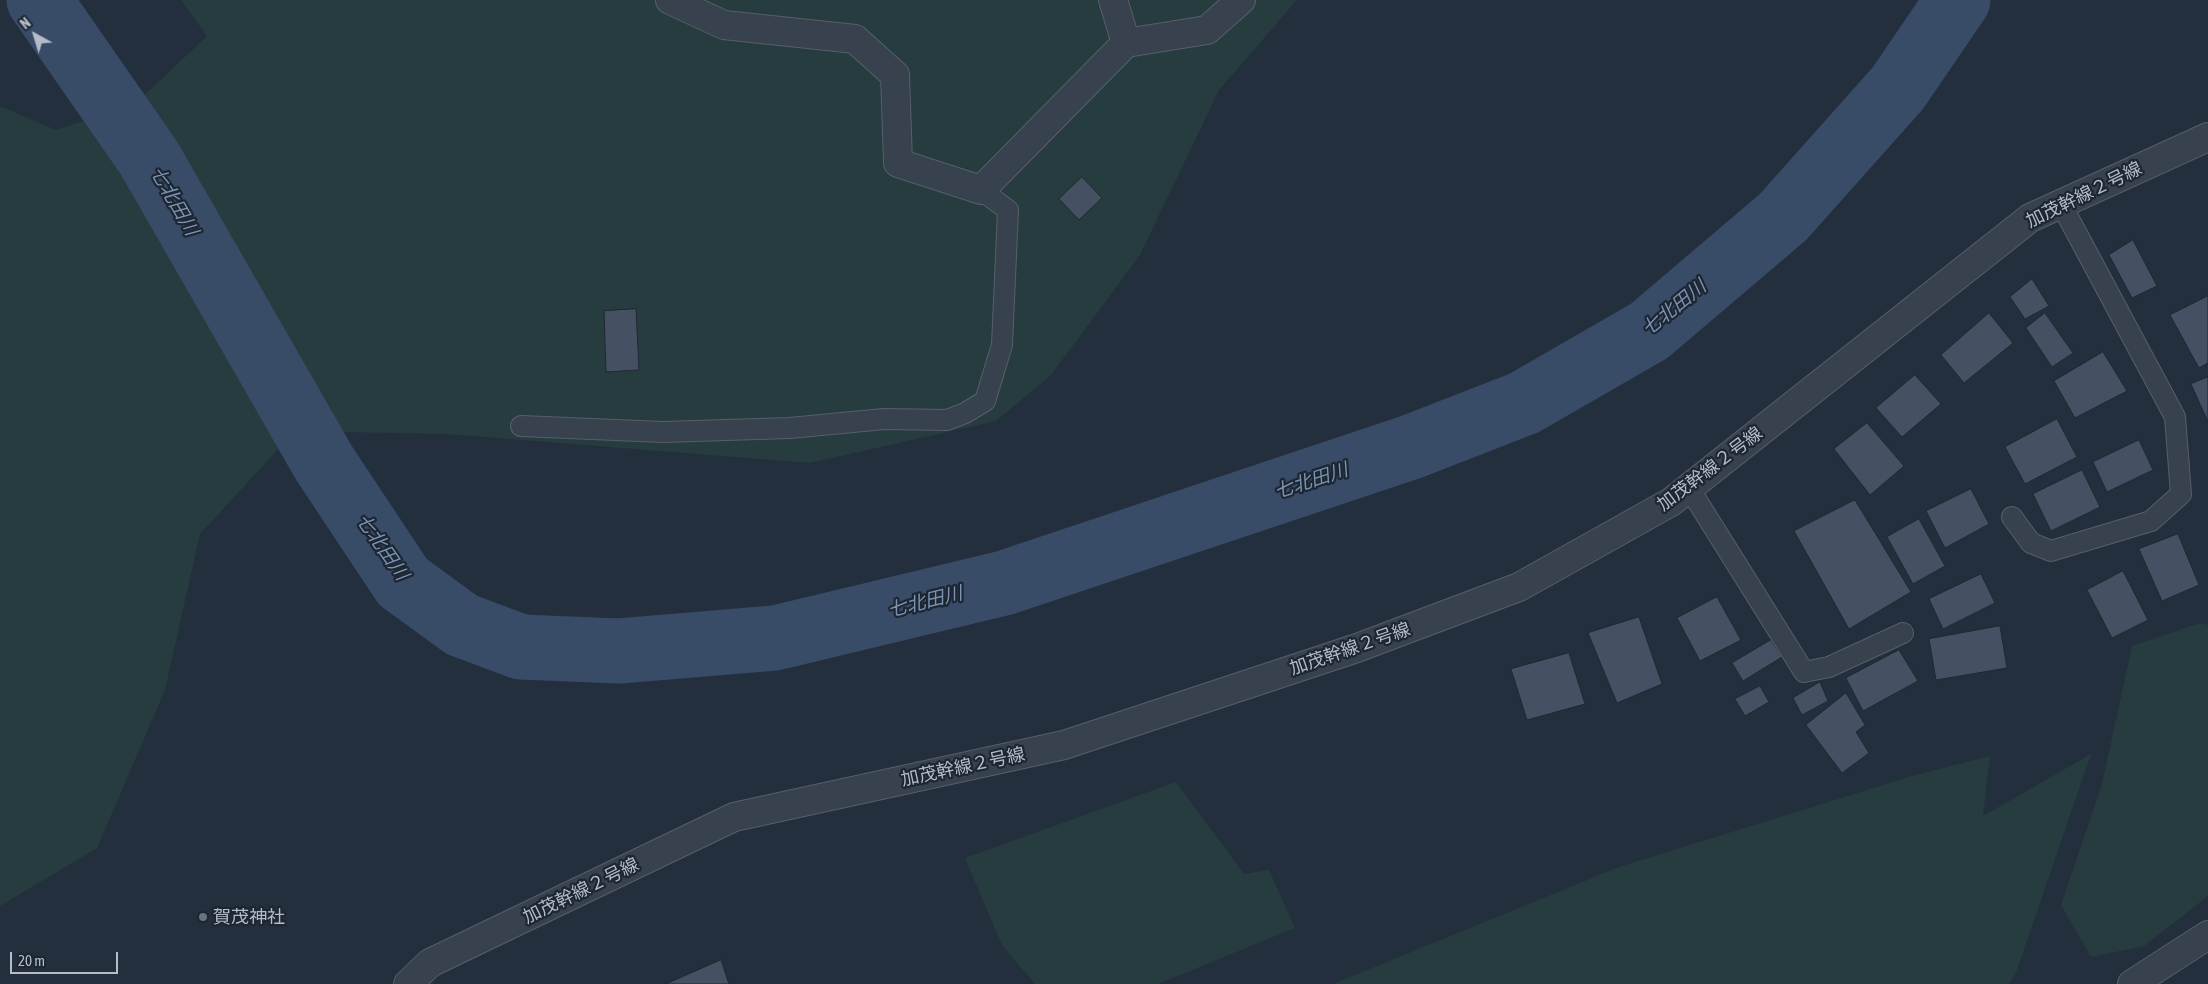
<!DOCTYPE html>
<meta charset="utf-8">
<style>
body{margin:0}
#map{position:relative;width:2208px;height:984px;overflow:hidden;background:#242f3e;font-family:"Asap Condensed",sans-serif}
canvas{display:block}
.north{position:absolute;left:10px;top:10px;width:50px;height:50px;-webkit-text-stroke:4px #1d2633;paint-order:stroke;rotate:321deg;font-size:14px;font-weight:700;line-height:20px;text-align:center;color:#b4bcc9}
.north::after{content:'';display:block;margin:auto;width:18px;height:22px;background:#b4bcc9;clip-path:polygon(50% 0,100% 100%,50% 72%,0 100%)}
.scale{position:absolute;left:10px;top:952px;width:108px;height:22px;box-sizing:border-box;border:2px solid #b4bcc9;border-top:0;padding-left:6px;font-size:15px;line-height:18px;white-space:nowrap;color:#b4bcc9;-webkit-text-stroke:4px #1d2633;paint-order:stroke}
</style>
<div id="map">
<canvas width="2208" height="984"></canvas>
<div class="north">N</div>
<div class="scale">20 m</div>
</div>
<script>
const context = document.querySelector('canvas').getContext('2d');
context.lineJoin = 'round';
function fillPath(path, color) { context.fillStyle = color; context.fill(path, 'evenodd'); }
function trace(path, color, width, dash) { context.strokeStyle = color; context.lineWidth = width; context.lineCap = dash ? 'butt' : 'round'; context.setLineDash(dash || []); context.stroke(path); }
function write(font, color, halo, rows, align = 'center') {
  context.font = font + ' "Asap Condensed","Noto Sans JP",sans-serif'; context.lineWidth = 4.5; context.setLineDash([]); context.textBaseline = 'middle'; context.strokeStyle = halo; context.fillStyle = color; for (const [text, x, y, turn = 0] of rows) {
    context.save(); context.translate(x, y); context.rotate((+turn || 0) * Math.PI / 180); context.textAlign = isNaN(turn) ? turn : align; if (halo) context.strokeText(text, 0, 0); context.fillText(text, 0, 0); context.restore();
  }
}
fillPath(new Path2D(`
 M 181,0 L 1297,0 L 1219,90 L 1140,255 L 1051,375 L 996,421 L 810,463 L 447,434 L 295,431 L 200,534 L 165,690 L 97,848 L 0,906 L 0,106 L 56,130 L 135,104 L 207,36 Z
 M 2200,623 L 2208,625 L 2208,896 L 2144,946 L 2091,957 L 2061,905 L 2102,784 L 2132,646 Z
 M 2091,754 L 2016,973 L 2009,984 L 1333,984 L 1619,867 L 1912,776 L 1990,756 L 1983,816 Z
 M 1176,782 L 1244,874 L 1269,870 L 1295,928 L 1158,984 L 1035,984 L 1002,945 L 965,858 Z`), '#263c3f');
trace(new Path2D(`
 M 39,0 L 149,158 L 324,463 L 403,582 L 462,625 L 521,647 L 619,651 L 775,638 L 1004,583 L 1411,447 L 1524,403 L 1649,331 L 1783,217 L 1898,88 L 1958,0`), '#394c67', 65);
const building = new Path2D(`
 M 1082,177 L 1102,198 L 1079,220 L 1059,199 Z
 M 2133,240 L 2157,286 L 2132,298 L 2109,255 Z
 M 2032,279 L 2049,306 L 2025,319 L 2010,297 Z
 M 2208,296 L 2208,363 L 2199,368 L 2170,315 Z
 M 636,309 L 639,370 L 606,372 L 604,311 Z
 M 1989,313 L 2013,343 L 1964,383 L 1941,355 Z
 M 2045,313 L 2073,353 L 2052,367 L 2026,328 Z
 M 2103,352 L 2127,391 L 2075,418 L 2054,381 Z
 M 1915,375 L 1941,404 L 1902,437 L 1876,408 Z
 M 2208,377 L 2208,422 L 2191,384 Z
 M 2057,419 L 2077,457 L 2025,484 L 2005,447 Z
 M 1867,423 L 1904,466 L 1870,495 L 1834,449 Z
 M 2139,440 L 2153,470 L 2107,492 L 2093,462 Z
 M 2082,470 L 2100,507 L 2051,531 L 2033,494 Z
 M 1971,489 L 1989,524 L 1945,548 L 1926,511 Z
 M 1855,500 L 1911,592 L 1849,629 L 1794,531 Z
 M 1919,519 L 1945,566 L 1913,584 L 1887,537 Z
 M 2178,534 L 2199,585 L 2162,601 L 2139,549 Z
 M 2123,571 L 2148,620 L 2112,638 L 2087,590 Z
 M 1981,574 L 1995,603 L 1943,629 L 1929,599 Z
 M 1717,597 L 1741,640 L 1700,661 L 1677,618 Z
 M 1639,617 L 1662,684 L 1617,703 L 1588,633 Z
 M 2000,626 L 2007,668 L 1936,680 L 1929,639 Z
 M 1771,640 L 1782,657 L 1743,681 L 1732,663 Z
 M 1899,650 L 1918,681 L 1863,711 L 1846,678 Z
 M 1569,653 L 1585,704 L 1527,720 L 1511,669 Z
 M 1820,682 L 1828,701 L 1802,715 L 1793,698 Z
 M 1760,686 L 1769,702 L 1745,716 L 1735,699 Z
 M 1846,693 L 1865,725 L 1856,732 L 1869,753 L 1842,773 L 1806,725 Z
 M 721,960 L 729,984 L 666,984 Z`);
fillPath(building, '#455162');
trace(building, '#1f2835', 1);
const service = new Path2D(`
 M 521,426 L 663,432 L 790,428 L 884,419 L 947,420 L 965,413 L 985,401 L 1002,345 L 1008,210 L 981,190
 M 1689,488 L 1804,672 L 1829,667 L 1903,633
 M 2012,517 L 2031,543 L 2051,551 L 2151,521 L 2181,494 L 2175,417 L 2061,204`);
const minor = new Path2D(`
 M 670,0 L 724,25 L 855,39 L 895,75 L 898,163 L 981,190 L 1126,43 L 1113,0
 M 1126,43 L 1207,30 L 1241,0
 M 2132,984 L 2208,935`);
const tertiary = new Path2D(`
 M 408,984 L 430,963 L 734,817 L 1064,745 L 1357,648 L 1519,587 L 1671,502 L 2030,218 L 2208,137`);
trace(service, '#565f6c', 22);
trace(minor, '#565f6c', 30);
trace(tertiary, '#565f6c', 30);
trace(service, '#38414e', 20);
trace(minor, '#38414e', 28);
trace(tertiary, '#38414e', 28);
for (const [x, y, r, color] of [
 [203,917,5,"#6b7280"]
]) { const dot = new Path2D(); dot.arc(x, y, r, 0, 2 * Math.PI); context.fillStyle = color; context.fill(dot); trace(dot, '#1d2633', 2); }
write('18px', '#b4bcc9', '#1d2633', [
 ["加茂幹線２号線",2084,195,-26],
 ["加茂幹線２号線",1710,469,-37],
 ["加茂幹線２号線",1350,649,-19],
 ["加茂幹線２号線",963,767,-12],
 ["加茂幹線２号線",581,891,-26]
]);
write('18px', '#b4bcc9', '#1d2633', [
 ["賀茂神社",213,917]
], 'left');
write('italic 19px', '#7c92b1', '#1d2633', [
 ["七北田川",174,201,60],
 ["七北田川",1674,308,-39],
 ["七北田川",1311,481,-18],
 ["七北田川",382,547,55],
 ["七北田川",925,602,-14]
]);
</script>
